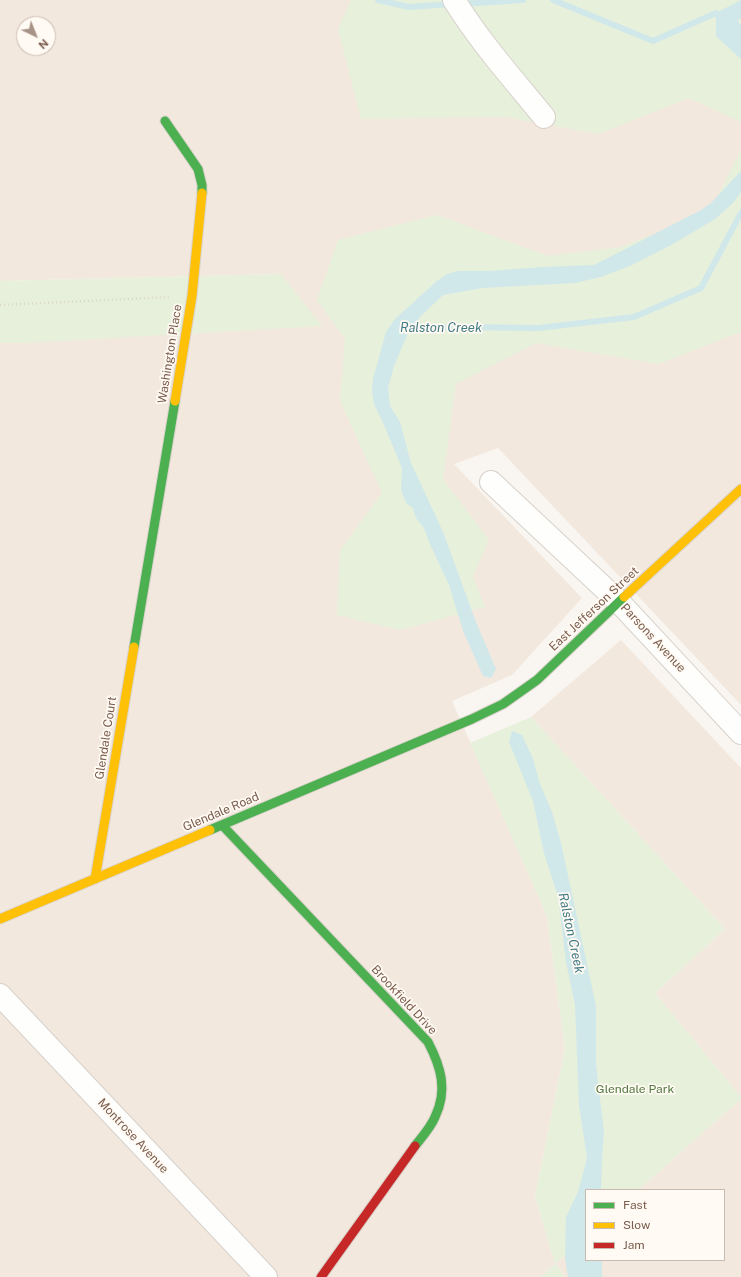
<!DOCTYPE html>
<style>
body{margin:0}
#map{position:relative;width:741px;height:1277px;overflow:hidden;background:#f9f5f0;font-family:"Public Sans",sans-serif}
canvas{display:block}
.legend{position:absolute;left:585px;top:1189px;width:140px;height:72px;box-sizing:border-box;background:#fffaf3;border:1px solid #cabbb1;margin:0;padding:5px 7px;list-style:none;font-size:12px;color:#7a5c4d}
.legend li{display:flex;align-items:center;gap:8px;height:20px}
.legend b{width:20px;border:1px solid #cabbb1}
.north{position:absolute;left:16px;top:16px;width:40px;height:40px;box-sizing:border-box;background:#fffaf3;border:1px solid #cabbb1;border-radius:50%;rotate:137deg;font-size:11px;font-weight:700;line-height:16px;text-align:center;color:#7a5c4d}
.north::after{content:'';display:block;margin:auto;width:14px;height:18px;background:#a69286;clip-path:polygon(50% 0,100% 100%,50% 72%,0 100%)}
</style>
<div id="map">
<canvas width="741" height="1277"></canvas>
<ul class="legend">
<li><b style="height:5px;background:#4caf50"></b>Fast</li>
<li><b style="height:5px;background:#ffc107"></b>Slow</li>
<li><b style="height:5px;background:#c62828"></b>Jam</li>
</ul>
<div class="north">N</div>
</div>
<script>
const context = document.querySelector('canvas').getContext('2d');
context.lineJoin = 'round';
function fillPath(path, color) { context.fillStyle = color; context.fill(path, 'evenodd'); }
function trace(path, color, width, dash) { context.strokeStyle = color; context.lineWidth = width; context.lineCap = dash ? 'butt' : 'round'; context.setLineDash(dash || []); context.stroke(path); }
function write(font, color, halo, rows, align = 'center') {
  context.font = font + ' "Public Sans",sans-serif'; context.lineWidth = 3.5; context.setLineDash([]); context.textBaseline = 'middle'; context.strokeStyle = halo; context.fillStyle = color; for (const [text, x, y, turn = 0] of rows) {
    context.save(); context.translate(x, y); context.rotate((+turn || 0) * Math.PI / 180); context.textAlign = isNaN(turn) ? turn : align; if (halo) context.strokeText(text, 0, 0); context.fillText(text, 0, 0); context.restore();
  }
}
fillPath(new Path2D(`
 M 0,0 L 741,0 L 741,705 L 498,448 L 454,464 L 582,598 L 512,675 L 452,701 L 547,916 L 565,1049 L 535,1196 L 555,1264 L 586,1236 L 586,1260 L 724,1260 L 724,1190 L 638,1190 L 741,1099 L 741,1277 L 566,1277 L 555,1264 L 541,1277 L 0,1277 L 0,343 L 25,343 L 281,274 L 0,281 ZM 24,24 L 48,24 L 48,48 L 24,48 Z
 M 621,640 L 741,768 L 741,1097 L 655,993 L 725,929 L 531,717 Z`), '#f2e8de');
fillPath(new Path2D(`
 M 351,0 L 741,0 L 741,122 L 689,98 L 598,134 L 505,117 L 361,119 L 338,29 Z
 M 741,150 L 741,332 L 658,364 L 536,343 L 456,384 L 443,479 L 489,540 L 473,576 L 485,607 L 400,630 L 337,615 L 340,550 L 382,493 L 340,401 L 345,339 L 317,300 L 338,240 L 437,215 L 548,256 L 621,247 L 709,212 Z
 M 281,274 L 322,326 L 25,343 L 0,343 L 0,281 Z
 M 531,717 L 725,929 L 655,993 L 741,1097 L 741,1099 L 638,1190 L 586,1190 L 586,1236 L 555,1264 L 566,1277 L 541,1277 L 555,1264 L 535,1196 L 565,1049 L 547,916 L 470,743 Z`), '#e7f0db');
fillPath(new Path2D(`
 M 741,0 L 741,19 L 737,20 L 741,25 L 741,59 L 716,36 L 716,13 Z
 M 741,171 L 741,192 L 733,203 L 715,219 L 673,244 L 632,265 L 601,277 L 575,283 L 482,288 L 443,295 L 421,316 L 408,333 L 394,366 L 388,388 L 390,406 L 400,422 L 411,463 L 443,532 L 476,622 L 496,669 L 491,678 L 483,676 L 463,631 L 449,585 L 430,544 L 424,528 L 416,518 L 413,508 L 406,503 L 401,490 L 402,468 L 384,425 L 374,404 L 372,391 L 373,379 L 386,332 L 395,319 L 437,281 L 447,274 L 458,271 L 489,271 L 543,267 L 594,265 L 701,210 L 711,203 Z
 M 512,731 L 522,735 L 533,759 L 540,784 L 552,812 L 561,843 L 596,1006 L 596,1064 L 604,1133 L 602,1158 L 601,1190 L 586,1190 L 586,1260 L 602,1260 L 602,1277 L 568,1277 L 565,1258 L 566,1217 L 578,1192 L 587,1158 L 579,1105 L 575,1005 L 566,962 L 558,896 L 544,853 L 533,801 L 509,742 Z`), '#d0e8ea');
trace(new Path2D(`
 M 378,0 L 409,7 L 452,4
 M 553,0 L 653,41 L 716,13 L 721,19
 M 461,4 L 523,0
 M 405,328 L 468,327 L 538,328 L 634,317 L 701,288 L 741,213`), '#d0e8ea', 6);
const street = new Path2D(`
 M 454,0 C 480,42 513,79 544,117
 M 491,482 L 619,602 L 741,733
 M 0,995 L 266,1277`);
const fast = new Path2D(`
 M 165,121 L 198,169 L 202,185 L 202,193
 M 134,647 L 175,401
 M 222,825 L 428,1042 C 441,1067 448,1090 435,1117 C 431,1127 422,1137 415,1146
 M 210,830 L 472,719 L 503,704 L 537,680 L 624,597`);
const slow = new Path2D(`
 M 175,401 L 192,296 L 202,193
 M 624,597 L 741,489
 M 95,879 L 134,647
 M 0,919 L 210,830`);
const jam = new Path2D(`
 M 321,1277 L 415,1146`);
trace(street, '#d7d1cb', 24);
trace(fast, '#d9d2cb', 11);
trace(slow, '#d9d2cb', 11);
trace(jam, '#d9d2cb', 11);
trace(new Path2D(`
 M 0,305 L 171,297`), '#dcd5d0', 2.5, [1, 3]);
trace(street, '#fefefd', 22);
trace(fast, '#4caf50', 9);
trace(slow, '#ffc107', 9);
trace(jam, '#c62828', 9);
write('12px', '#7a5c4d', '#fffaf3', [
 ["Washington Place",170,354,-81],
 ["East Jefferson Street",594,609,-43],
 ["Parsons Avenue",653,638,47],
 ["Glendale Court",106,738,-81],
 ["Glendale Road",221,812,-23],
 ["Brookfield Drive",404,1000,47],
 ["Montrose Avenue",133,1136,47]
]);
write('12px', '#537a41', '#fffaf3', [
 ["Glendale Park",635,1089]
]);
write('italic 13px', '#437c86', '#fffaf3', [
 ["Ralston Creek",441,328],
 ["Ralston Creek",571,933,78]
]);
</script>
